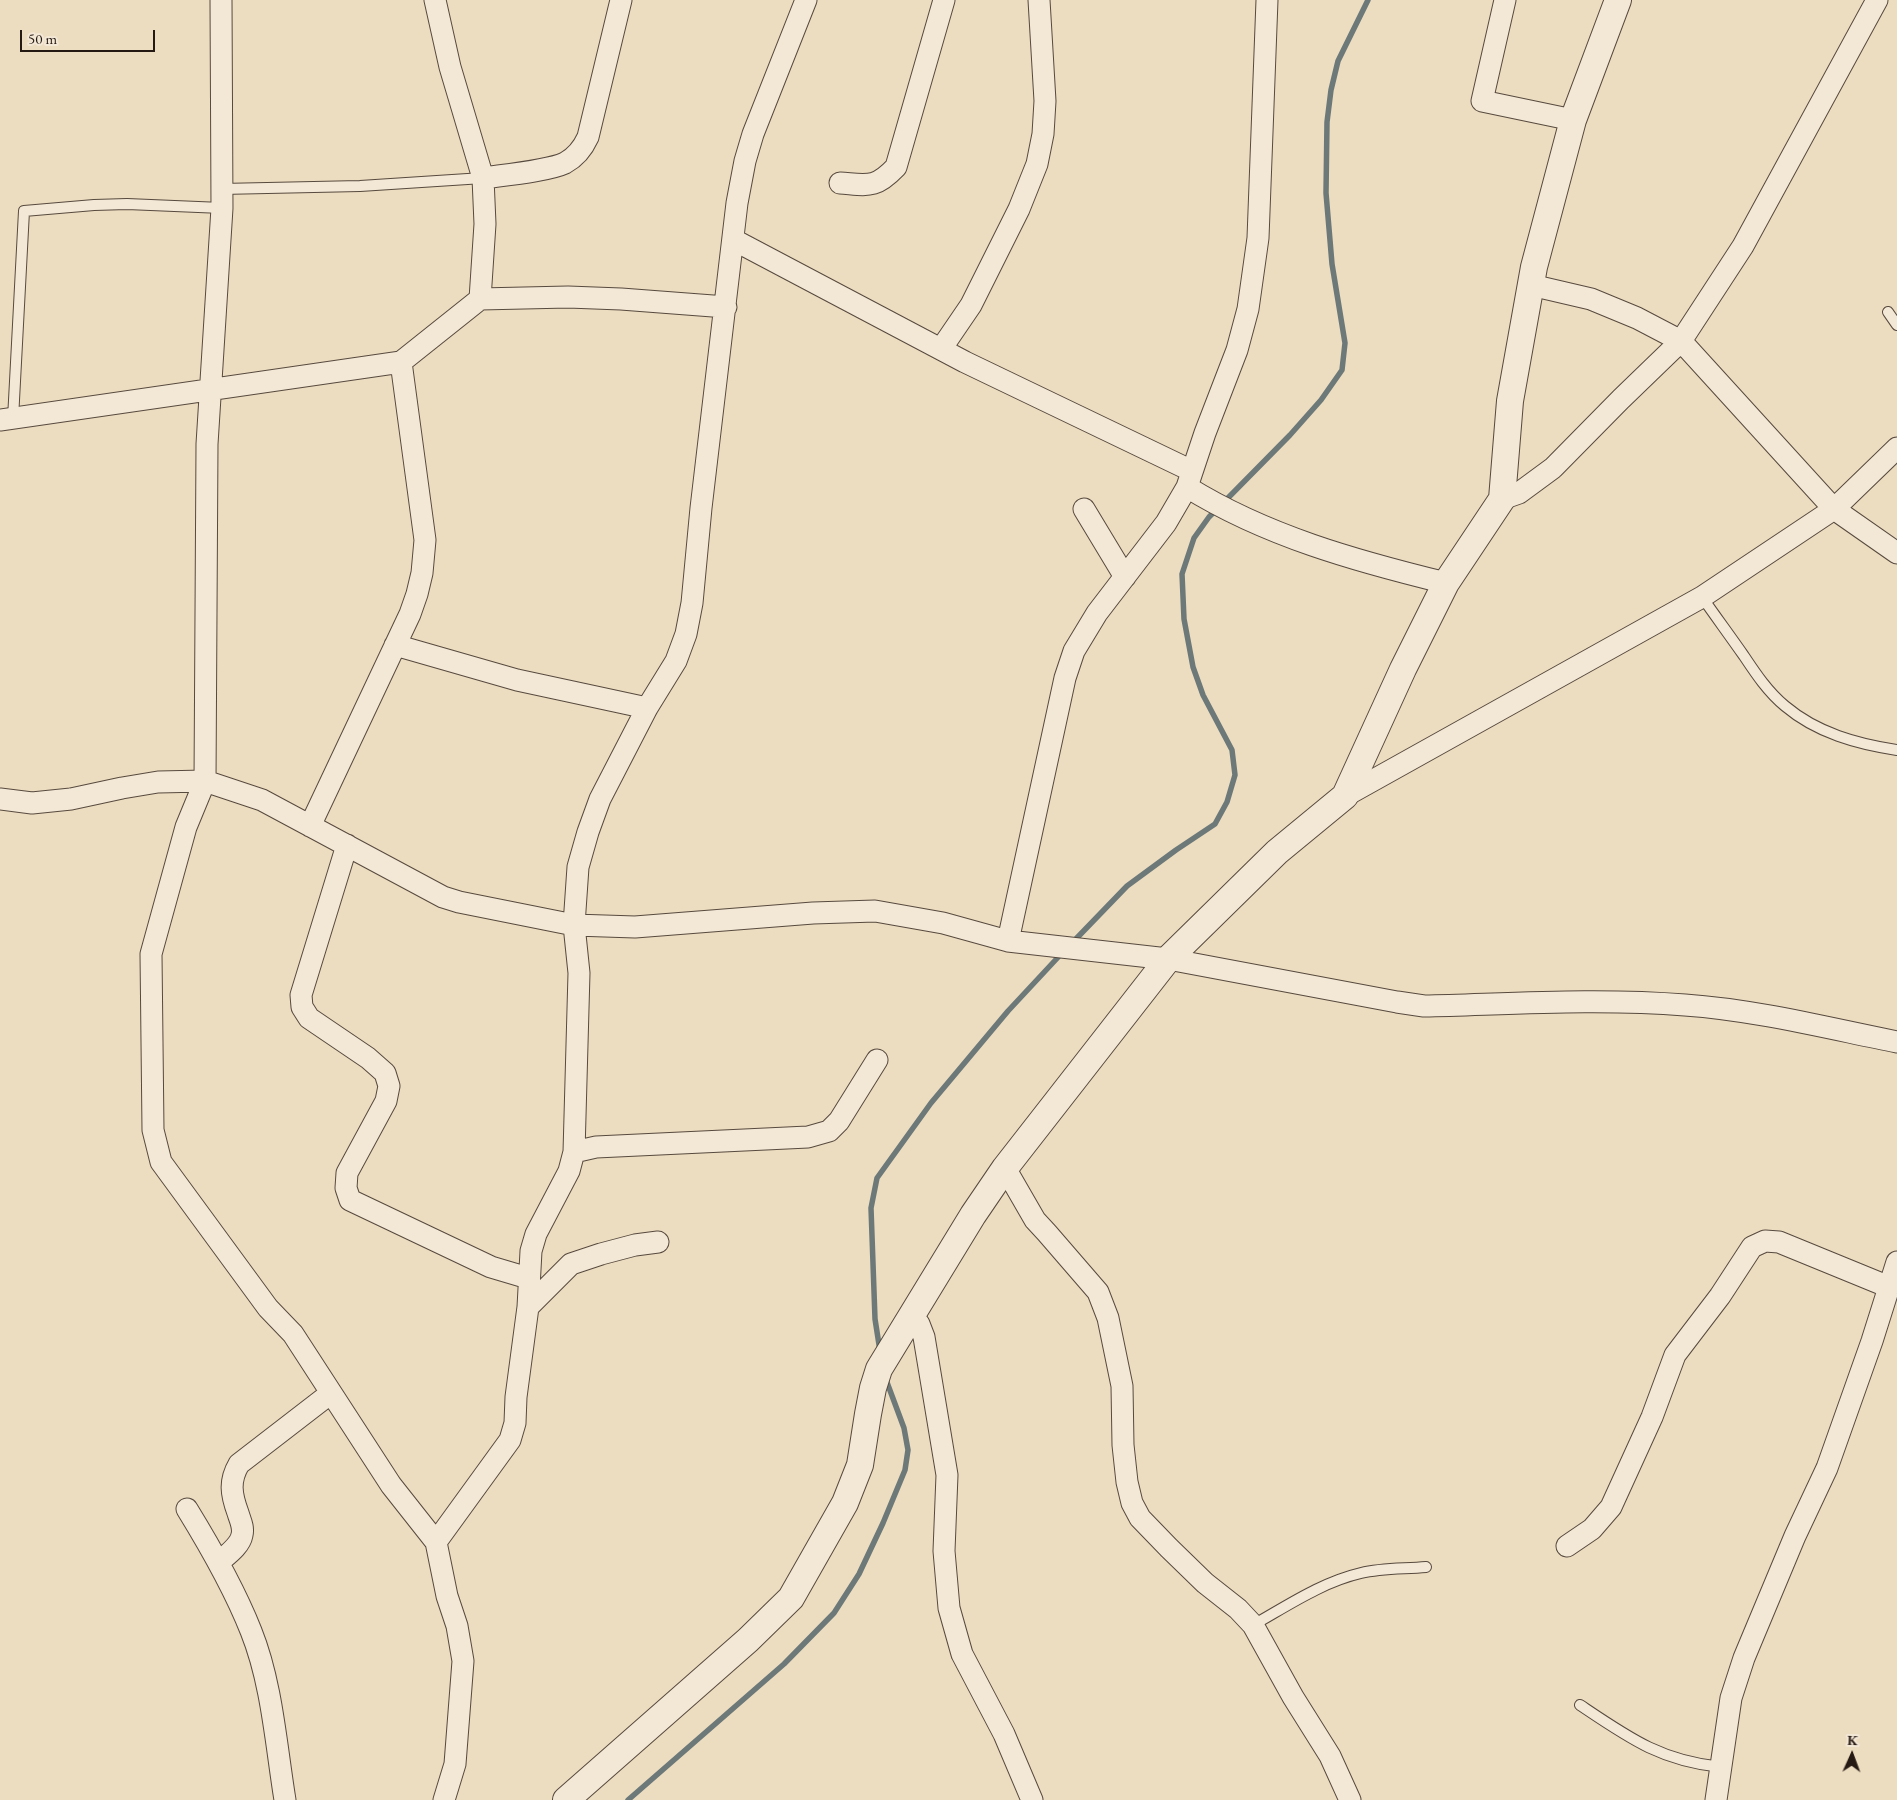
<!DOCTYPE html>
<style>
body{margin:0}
#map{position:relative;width:1897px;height:1800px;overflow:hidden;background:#ecdcc0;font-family:"EB Garamond",serif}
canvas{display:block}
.north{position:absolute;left:1827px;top:1730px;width:50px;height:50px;-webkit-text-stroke:4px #f3e8d6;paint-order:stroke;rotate:2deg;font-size:14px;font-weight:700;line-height:20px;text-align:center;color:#251913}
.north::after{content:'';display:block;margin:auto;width:18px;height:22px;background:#251913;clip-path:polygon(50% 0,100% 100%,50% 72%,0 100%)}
.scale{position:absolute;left:20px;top:30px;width:135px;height:22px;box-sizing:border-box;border:2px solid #251913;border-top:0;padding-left:6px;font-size:15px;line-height:18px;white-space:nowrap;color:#251913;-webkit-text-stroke:4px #f3e8d6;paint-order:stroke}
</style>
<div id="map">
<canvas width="1897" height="1800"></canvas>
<div class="north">K</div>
<div class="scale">50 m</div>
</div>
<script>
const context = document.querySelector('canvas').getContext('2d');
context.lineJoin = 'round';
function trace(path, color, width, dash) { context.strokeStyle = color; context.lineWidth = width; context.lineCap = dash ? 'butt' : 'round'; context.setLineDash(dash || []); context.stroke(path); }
trace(new Path2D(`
 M 1223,503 L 1290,435 L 1321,400 L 1342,370 L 1345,343 L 1332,264 L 1326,193 L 1327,122 L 1331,90 L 1338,61 L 1368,0
 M 1072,943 L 1127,886 L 1176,850 L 1215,824 L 1227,802 L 1235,775 L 1232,750 L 1203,695 L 1193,667 L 1184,619 L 1182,574 L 1194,538 L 1209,517 L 1217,509
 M 880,1351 L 875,1319 L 871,1208 L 877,1178 L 931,1103 L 1008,1011 L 1062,953
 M 628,1800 L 784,1664 L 834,1613 L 859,1574 L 883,1523 L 905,1470 L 908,1450 L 904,1428 L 885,1377`), '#6c7978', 5.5);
const service = new Path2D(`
 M 221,189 L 360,186 L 483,178
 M 1888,312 L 1897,325
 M 13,419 L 24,211 L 94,205 L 127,204 L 222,208
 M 1702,597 C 1716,617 1730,636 1744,656 C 1756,674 1768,692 1785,706 C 1817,733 1857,744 1897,750
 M 1253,1625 C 1287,1606 1322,1582 1361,1573 C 1382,1568 1404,1569 1426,1567
 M 1580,1705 C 1629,1738 1661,1761 1721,1767`);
const minor = new Path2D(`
 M 221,0 L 222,208 L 207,444 L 205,781 L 186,827 L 151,954 L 153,1130 L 161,1162 L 268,1308 L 293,1334 L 391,1485 L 436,1542 L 447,1596 L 457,1626 L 463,1661 L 455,1764 L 444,1800
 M 435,0 L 450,67 L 483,178 L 485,224 L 480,299
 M 1505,0 L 1482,101 L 1573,120
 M 483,178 C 504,175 548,171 565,163 C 576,157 583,148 588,137 L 621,0
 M 840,183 C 868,185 875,189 896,167 L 944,0
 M 734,240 L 965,362 L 1192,471
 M 1531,285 L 1591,299 L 1637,318 L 1681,341 L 1834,509 L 1897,553
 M 941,349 L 971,305 L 1019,209 L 1037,164 L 1043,134 L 1045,101 L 1039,0
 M 0,420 L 401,362 L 480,299 L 568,297 L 621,299 L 726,307
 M 1187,487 C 1266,536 1356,561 1446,583
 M 1502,499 L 1519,493 L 1553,468 L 1621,399 L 1681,341 L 1743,246 L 1877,0
 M 1084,509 L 1125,577
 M 395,645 L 517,680 L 647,708
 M 1345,796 L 1702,597 L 1834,509 L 1897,448
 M 0,799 L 32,803 L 71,799 L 122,788 L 158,782 L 205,781 L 262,800 L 443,897 L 459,902 L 574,925 L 635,927 L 813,913 L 875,911 L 943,923 L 1008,941 L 1168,959 L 1397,1002 L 1424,1006 C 1510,1004 1598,998 1685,1005 C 1756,1010 1827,1028 1897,1042
 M 310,826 L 410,614 L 417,594 L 422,573 L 425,540 L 401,362
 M 347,845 L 301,995 L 302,1007 L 309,1018 L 368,1058 L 385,1073 L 389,1086 L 386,1101 L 347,1173 L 346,1188 L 350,1200 L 491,1267 L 528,1278
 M 1008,941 L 1065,678 L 1074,651 L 1097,613 L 1166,523 L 1187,487 L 1205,433 L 1237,350 L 1248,309 L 1258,238 L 1267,0
 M 574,1152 L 596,1147 L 808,1137 L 829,1131 L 839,1121 L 877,1060
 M 1005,1168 L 1035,1220 L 1047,1233 L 1098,1292 L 1108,1318 L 1122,1386 L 1123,1445 L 1127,1482 L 1132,1503 L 1140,1518 L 1169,1548 L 1205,1583 L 1238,1609 L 1253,1625 L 1293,1697 L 1330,1756 L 1350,1800
 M 528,1307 L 571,1264 L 601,1254 L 635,1245 L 658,1242
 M 911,1315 L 919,1324 L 924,1337 L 947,1475 L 944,1551 L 949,1608 L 962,1654 L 1004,1734 L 1032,1800
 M 187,1509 C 211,1548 234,1588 251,1631 C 272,1683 276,1745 285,1800
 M 436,1542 L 510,1440 L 515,1423 L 516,1397 L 528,1307 L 531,1251 L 536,1234 L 569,1171 L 574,1152 L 579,973 L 574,925 L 578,867 L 588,832 L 600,799 L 647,708 L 676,661 L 686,634 L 692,603 L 701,508 L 737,203 L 745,161 L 753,134 L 806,0
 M 1567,1546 L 1592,1529 L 1611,1507 L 1652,1417 L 1675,1355 L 1720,1296 L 1752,1247 L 1765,1241 L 1779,1242 L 1889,1287
 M 219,1562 C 227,1555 240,1546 242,1535 C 244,1527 240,1520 238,1513 C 231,1494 229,1481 239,1464 L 331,1393
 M 1716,1800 L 1731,1698 L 1744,1658 L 1795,1536 L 1827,1468 L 1872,1341 L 1897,1262`);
const tertiary = new Path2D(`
 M 566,1800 L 748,1640 L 791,1598 L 845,1503 L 860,1465 L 868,1414 L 873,1388 L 879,1369 L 973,1215 L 1005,1168 L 1168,959 L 1277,852 L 1345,796 L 1403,669 L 1446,583 L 1502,499 L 1510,401 L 1534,267 L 1573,120 L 1618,0`);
trace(service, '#574a3e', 12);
trace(minor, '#574a3e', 23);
trace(tertiary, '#574a3e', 28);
trace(service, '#f3e8d6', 10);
trace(minor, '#f3e8d6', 21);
trace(tertiary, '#f3e8d6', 26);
</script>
